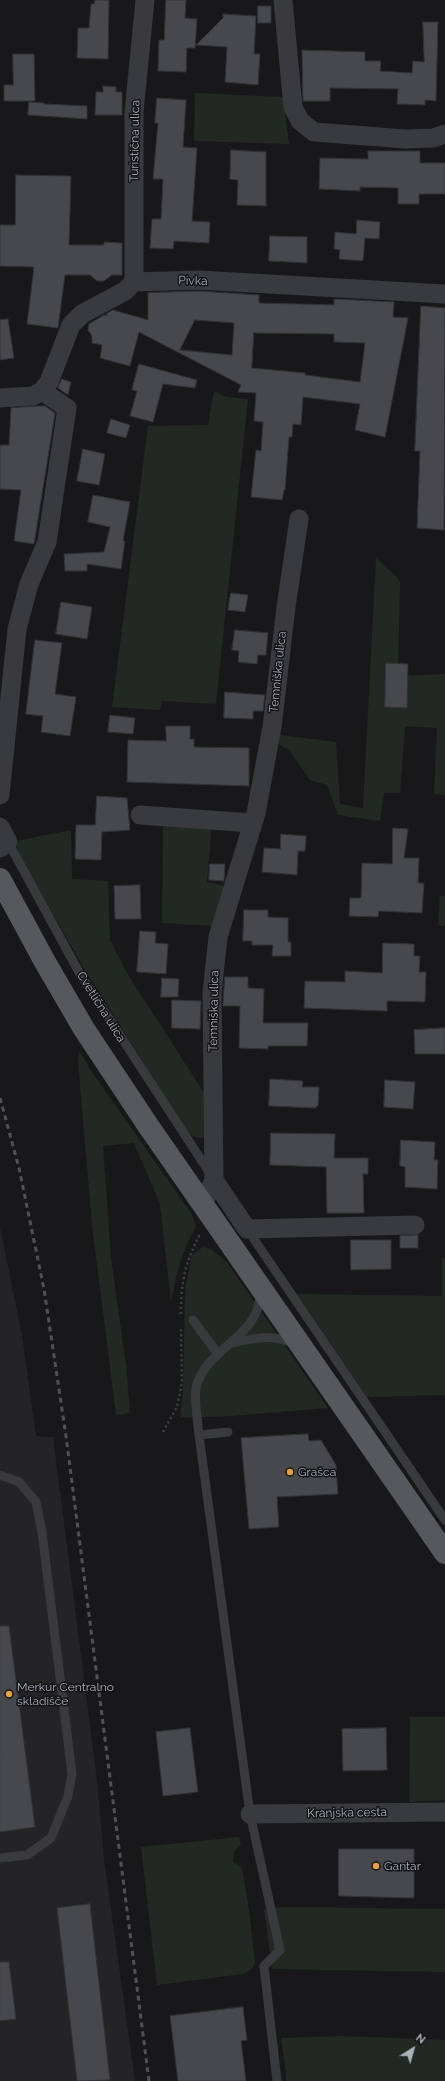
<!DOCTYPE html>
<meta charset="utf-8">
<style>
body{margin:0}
#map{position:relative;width:445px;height:2081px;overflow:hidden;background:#18181a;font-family:Raleway,sans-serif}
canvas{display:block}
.north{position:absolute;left:393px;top:2029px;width:40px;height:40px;-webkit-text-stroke:3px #131315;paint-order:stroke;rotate:37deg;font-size:11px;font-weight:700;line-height:16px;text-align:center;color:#abb1b9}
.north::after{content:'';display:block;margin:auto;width:14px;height:18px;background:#abb1b9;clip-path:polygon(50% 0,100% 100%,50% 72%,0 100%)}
</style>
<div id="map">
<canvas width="445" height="2081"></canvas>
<div class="north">N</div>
</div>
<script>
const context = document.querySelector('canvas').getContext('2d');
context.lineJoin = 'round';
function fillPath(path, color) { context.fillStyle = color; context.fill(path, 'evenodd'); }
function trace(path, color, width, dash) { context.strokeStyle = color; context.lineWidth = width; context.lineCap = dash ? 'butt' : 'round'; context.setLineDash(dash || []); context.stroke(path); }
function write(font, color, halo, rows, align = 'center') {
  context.font = font + ' Raleway,sans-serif'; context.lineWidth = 3; context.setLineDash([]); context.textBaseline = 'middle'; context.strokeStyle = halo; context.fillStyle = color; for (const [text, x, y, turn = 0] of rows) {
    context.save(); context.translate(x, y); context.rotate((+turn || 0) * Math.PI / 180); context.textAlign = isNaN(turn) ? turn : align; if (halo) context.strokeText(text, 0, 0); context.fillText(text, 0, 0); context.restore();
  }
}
fillPath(new Path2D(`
 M 0,1227 L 22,1335 L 36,1436 L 53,1437 L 97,1780 L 104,1859 L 135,2081 L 0,2081 Z`), '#242427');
fillPath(new Path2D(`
 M 195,93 L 283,97 L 289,144 L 194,141 Z
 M 214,391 L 226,397 L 248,399 L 216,704 L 162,701 L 160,710 L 112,707 L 148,426 L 208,425 Z
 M 376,558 L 397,577 L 400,582 L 398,676 L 445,674 L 445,795 L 434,794 L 437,728 L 405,726 L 400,793 L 384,793 L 380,821 L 338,815 L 327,785 L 310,780 L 290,751 L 278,744 L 280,735 L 336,742 L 340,804 L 363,808 Z
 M 163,820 L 212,823 L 207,882 L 226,886 L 213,926 L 162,923 Z
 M 71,830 L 72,879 L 108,881 L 110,940 L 127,973 L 206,1096 L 209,1131 L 204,1138 L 197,1138 L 187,1132 L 85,970 L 19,855 L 17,844 L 21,840 Z
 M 440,896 L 445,896 L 445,926 L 438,925 Z
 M 79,1051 L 92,1072 L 191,1213 L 196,1226 C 182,1252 176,1273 171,1303 L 160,1204 L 134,1143 L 103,1146 L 111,1258 L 126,1365 L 130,1413 L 116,1415 L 92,1225 L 78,1061 Z
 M 203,1247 L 211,1249 L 226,1261 L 328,1408 L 232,1416 L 180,1418 L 183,1394 L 185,1290 L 192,1255 Z
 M 442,1258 L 445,1258 L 445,1395 L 367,1397 L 297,1294 L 442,1296 Z
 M 410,1717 L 445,1717 L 445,1800 L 409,1802 Z
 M 239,1837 L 241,1844 L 234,1852 L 233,1862 L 242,1868 L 249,1910 L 255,1963 L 252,1969 L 243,1974 L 157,1985 L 141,1847 Z
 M 283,1907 L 445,1909 L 445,1972 L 272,1969 L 264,1909 Z
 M 341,2036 L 445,2040 L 445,2081 L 287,2081 L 281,2038 Z`), '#222922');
const building = new Path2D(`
 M 95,0 L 109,0 L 108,59 L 77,58 L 78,28 L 89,28 L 91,4 L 94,4 Z
 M 166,0 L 186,0 L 185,18 L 197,19 L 195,48 L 187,48 L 186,72 L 158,71 L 159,40 L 164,40 Z
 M 258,6 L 271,6 L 271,23 L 258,23 Z
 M 223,14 L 256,16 L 254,54 L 260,54 L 258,85 L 225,82 L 227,47 L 196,45 L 223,18 Z
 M 423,22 L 438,22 L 436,101 L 425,100 L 425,105 L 397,104 L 398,89 L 330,88 L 330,101 L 303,101 L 302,50 L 365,52 L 365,61 L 381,61 L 380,71 L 412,73 L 413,61 L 424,62 Z
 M 13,54 L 34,54 L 35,101 L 4,101 L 4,85 L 13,85 Z
 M 103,86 L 116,87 L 116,92 L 122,92 L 122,115 L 95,115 L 96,92 L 103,92 Z
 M 157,98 L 186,100 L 183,147 L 197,148 L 192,221 L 210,222 L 209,243 L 174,241 L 173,249 L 150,248 L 152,219 L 161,219 L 163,179 L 153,179 L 158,123 L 155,123 Z
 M 29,102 L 44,103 L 44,104 L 87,106 L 87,119 L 28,115 Z
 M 231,150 L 266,152 L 266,206 L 237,205 L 238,180 L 230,179 Z
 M 368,151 L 420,151 L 420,163 L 445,163 L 445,194 L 419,194 L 419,204 L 398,204 L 398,188 L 360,187 L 360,191 L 319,189 L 320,158 L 368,159 Z
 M 16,175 L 71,176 L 69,245 L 104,245 L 104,242 L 122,243 L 122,275 L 112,275 L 104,281 L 97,281 L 90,275 L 65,275 L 58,328 L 27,324 L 34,267 L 0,266 L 0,225 L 15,225 Z
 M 357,220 L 380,222 L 379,239 L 365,238 L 363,261 L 339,259 L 340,250 L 334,249 L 335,232 L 356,234 Z
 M 270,236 L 307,237 L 307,263 L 269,261 Z
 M 198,291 L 259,295 L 259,303 L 334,305 L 334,299 L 394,302 L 393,317 L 408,318 L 385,437 L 355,430 L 360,404 L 303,397 L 301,425 L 293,424 L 292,437 L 289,437 L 285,490 L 284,490 L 282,500 L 251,497 L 256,450 L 261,451 L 263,422 L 254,421 L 256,393 L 238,392 L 241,385 L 139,332 L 130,366 L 100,358 L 102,345 L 92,343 L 92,336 L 88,330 L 89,324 L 104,315 L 108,316 L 106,314 L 113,310 L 148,320 L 148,293 ZM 195,320 L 234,323 L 232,355 L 180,350 ZM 254,333 L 334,334 L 334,342 L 365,343 L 360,382 L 305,375 L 305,373 L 252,368 Z
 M 421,306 L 445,308 L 444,530 L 417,528 L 420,451 L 415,451 Z
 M 8,319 L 14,358 L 0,360 L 0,320 Z
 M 139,364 L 197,380 L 195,388 L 163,384 L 153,422 L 130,416 L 137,391 L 132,390 Z
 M 62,379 L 71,382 L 68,395 L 58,388 Z
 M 37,406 L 45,406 L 55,413 L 34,544 L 14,541 L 21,490 L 0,489 L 0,445 L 9,445 L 11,408 Z
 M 111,419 L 130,425 L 126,438 L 107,433 Z
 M 83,449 L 105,454 L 99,485 L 77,481 Z
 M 93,495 L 130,502 L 123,541 L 125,541 L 121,569 L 87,564 L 87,571 L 65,571 L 64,554 L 104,552 L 110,527 L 88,522 Z
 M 231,593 L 248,595 L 245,612 L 228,610 Z
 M 61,602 L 92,607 L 87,639 L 56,634 Z
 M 235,630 L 268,633 L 266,655 L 258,655 L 257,664 L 238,662 L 239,651 L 232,650 Z
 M 35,640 L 62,643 L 55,694 L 76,697 L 70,736 L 41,732 L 43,716 L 26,714 Z
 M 386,663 L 408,664 L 407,708 L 385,707 Z
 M 225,692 L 265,695 L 263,711 L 253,711 L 253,719 L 224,718 Z
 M 110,715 L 135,718 L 133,734 L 108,732 Z
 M 166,726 L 190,726 L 190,739 L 194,739 L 194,747 L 249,748 L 249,786 L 127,782 L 128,740 L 166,741 Z
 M 97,796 L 127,798 L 130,830 L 102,832 L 101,860 L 75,859 L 76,825 L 95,825 Z
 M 393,828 L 408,829 L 404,858 L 419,858 L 418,883 L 424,883 L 422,913 L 379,911 L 378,917 L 349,916 L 350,898 L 361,898 L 362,863 L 392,864 Z
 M 281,834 L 306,836 L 305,851 L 298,851 L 297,875 L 262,872 L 264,848 L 280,849 Z
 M 210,864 L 225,864 L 224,881 L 209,880 Z
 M 140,885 L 141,919 L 115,919 L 114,886 Z
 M 244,910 L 268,910 L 268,917 L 288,918 L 288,942 L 291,942 L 291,956 L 272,956 L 273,945 L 252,945 L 252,941 L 243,941 Z
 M 140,931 L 156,932 L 155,943 L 168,944 L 166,974 L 137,972 Z
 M 383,943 L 414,944 L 414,956 L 420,956 L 419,972 L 426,972 L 425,1002 L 387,1001 L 387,1011 L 304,1008 L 305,981 L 345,982 L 345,971 L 382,973 Z
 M 225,977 L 248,977 L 248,988 L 264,989 L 263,1023 L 308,1023 L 307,1046 L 268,1046 L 268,1049 L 239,1048 L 240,1006 L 223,1006 Z
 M 162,978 L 179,979 L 178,997 L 161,997 Z
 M 172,1000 L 201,1001 L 200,1029 L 172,1028 Z
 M 445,1028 L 445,1054 L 415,1054 L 414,1030 Z
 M 270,1079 L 303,1081 L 302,1087 L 319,1087 L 318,1106 L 316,1106 L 316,1108 L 269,1106 Z
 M 385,1080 L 415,1082 L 413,1109 L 384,1107 Z
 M 271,1133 L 335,1134 L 334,1158 L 368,1158 L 368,1174 L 363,1174 L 364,1213 L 327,1213 L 326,1167 L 270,1165 Z
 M 401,1140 L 435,1142 L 434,1160 L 438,1160 L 437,1189 L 405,1187 L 405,1167 L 400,1166 Z
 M 418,1235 L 418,1248 L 400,1248 L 400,1236 Z
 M 351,1240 L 391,1240 L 391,1269 L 351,1270 Z
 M 308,1434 L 309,1441 L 321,1440 L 336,1465 L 338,1494 L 277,1497 L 279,1527 L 249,1529 L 241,1438 Z
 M 0,1626 L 9,1626 L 35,1827 L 0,1832 Z
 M 190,1728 L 198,1792 L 163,1796 L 156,1732 Z
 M 386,1728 L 387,1770 L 343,1771 L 342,1729 Z
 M 339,1849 L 414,1849 L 414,1898 L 339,1896 Z
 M 90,1904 L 110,2080 L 77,2081 L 57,1908 Z
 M 0,1962 L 9,1962 L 16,2019 L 0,2021 Z
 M 243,2007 L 247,2040 L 241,2041 L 246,2081 L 178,2081 L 170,2016 Z`);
fillPath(building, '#47484d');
trace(building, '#323236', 1);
trace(new Path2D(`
 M 181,1314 C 181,1281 185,1263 200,1234
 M 163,1432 L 177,1407 L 182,1383 L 181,1327`), '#3f4245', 2.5, [2, 3]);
trace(new Path2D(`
 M 8,842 L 80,974 L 211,1175
 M 247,1229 L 445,1520
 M 260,1294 C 260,1337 204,1349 196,1388 C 194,1401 198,1422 199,1435 L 250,1814 L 280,1950 L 264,1966 L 277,2081
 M 193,1320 L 218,1354
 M 233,1343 C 253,1338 276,1333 295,1345
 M 199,1435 L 228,1432
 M 0,1475 L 19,1482 L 36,1502 L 42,1532 L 72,1774 L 68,1796 L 51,1838 L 27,1855 L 0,1858`), '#393a3e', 9);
trace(new Path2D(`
 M 283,0 L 293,107 L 300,121 L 314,132 L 406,139 L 433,138 L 445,134
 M 134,282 L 134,112 L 145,0
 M 0,398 L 33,396 L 42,391 L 49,382 L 71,325 L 82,314 L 125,291 L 134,282 L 199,280 L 445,294
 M 0,795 L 17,629 L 29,584 L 47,542 L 67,408 L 42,391
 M 140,815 L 252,823
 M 0,827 L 8,842 L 0,848
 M 214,1180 L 247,1229 L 415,1225
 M 203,1204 L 214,1180 L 212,993 L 218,937 L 256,813 L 272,727 L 286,607 L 299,519
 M 250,1814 L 445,1812`), '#393a3e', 19);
trace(new Path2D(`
 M 0,879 L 45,962 L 84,1029 L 147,1124 L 445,1553`), '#55585d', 22);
trace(new Path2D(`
 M 0,1098 L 19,1168 L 44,1289 L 66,1436 L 149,2081`), '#4e5155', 3, [5, 4]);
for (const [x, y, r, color] of [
 [290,1472,4,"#e59f44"],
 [9,1694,4,"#e59f44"],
 [376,1866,4,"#e59f44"]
]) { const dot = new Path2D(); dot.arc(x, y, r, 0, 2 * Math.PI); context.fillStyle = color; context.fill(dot); trace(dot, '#131315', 1.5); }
write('12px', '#abb1b9', '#131315', [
 ["Turistična ulica",135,141,-89],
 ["Pivka",193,281,1],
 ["Temniška ulica",278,672,-84],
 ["Cvetlična ulica",101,1007,58],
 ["Temniška ulica",214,1011,-89],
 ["Kranjska cesta",347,1813,-1]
]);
write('12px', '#abb1b9', '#131315', [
 ["Grašca",298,1472],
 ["Merkur Centralno",17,1687],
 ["skladišče",17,1701],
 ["Gantar",384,1866]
], 'left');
</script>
